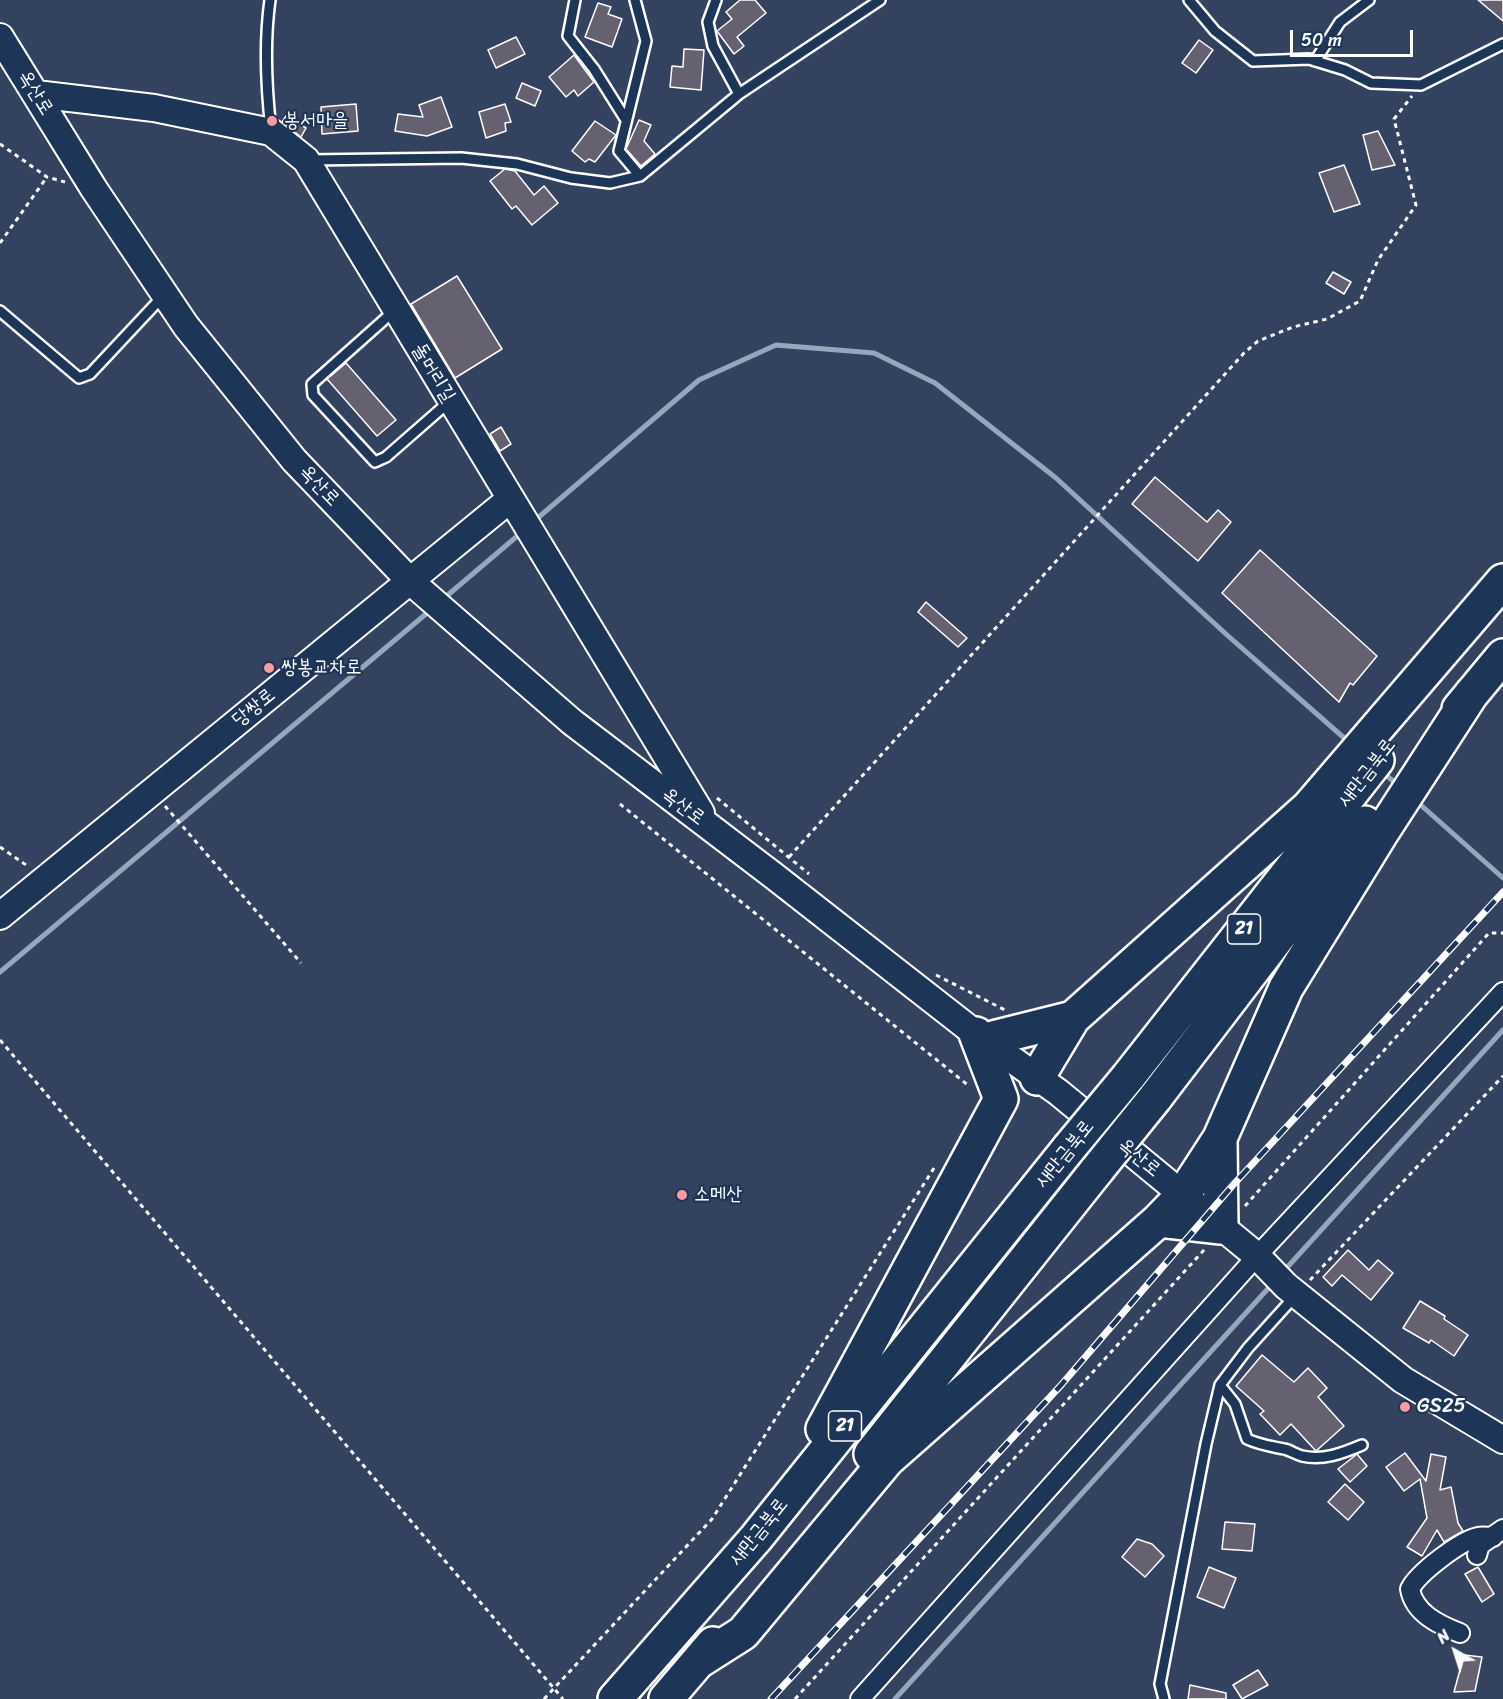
<!DOCTYPE html>
<meta charset="utf-8">
<style>
body{margin:0}
#map{position:relative;width:1503px;height:1699px;overflow:hidden;background:#33425f;font-family:Sriracha,sans-serif}
canvas{display:block}
.north{position:absolute;left:1425px;top:1621px;width:60px;height:60px;-webkit-text-stroke:4px #1d3557;paint-order:stroke;rotate:321deg;font-size:16px;font-weight:700;line-height:24px;text-align:center;color:#fff}
.north::after{content:'';display:block;margin:auto;width:21px;height:27px;background:#fff;clip-path:polygon(50% 0,100% 100%,50% 72%,0 100%)}
.scale{position:absolute;left:1290px;top:30px;width:123px;height:27px;box-sizing:border-box;border:3px solid #fff;border-top:0;padding-left:8px;font-size:18px;line-height:21px;white-space:nowrap;color:#fff;-webkit-text-stroke:4px #1d3557;paint-order:stroke}
</style>
<div id="map">
<canvas width="1503" height="1699"></canvas>
<div class="north">N</div>
<div class="scale">50 m</div>
</div>
<script>
const context = document.querySelector('canvas').getContext('2d');
context.lineJoin = 'round';
function trace(path, color, width, dash) { context.strokeStyle = color; context.lineWidth = width; context.lineCap = dash ? 'butt' : 'round'; context.setLineDash(dash || []); context.stroke(path); }
function fillPath(path, color) { context.fillStyle = color; context.fill(path, 'evenodd'); }
function write(font, color, halo, rows, align = 'center') {
  context.font = font + ' Sriracha,"Poor Story",sans-serif'; context.lineWidth = 4.5; context.setLineDash([]); context.textBaseline = 'middle'; context.strokeStyle = halo; context.fillStyle = color; for (const [text, x, y, turn = 0] of rows) {
    context.save(); context.translate(x, y); context.rotate((+turn || 0) * Math.PI / 180); context.textAlign = isNaN(turn) ? turn : align; if (halo) context.strokeText(text, 0, 0); context.fillText(text, 0, 0); context.restore();
  }
}
trace(new Path2D(`
 M 533,522 L 699,380 L 776,345 L 874,353 L 935,383 L 1056,478 L 1227,635 L 1351,744
 M 442,600 L 522,532
 M 1382,772 L 1398,785
 M 1414,799 L 1503,878
 M 0,972 L 433,608
 M 1282,1273 L 1503,1030
 M 895,1699 L 1274,1282`), '#95a7bc', 5);
const building = new Path2D(`
 M 740,0 L 755,0 L 766,13 L 737,37 L 744,46 L 734,54 L 717,31 L 732,19 L 726,12 Z
 M 1478,0 L 1503,0 L 1503,21 Z
 M 598,3 L 611,7 L 608,14 L 622,19 L 612,47 L 585,37 Z
 M 516,37 L 525,54 L 496,68 L 488,50 Z
 M 1199,40 L 1213,50 L 1196,73 L 1182,63 Z
 M 684,49 L 704,50 L 701,90 L 670,87 L 672,66 L 683,67 Z
 M 574,55 L 594,82 L 578,96 L 574,90 L 566,97 L 549,77 Z
 M 522,83 L 541,91 L 535,106 L 516,98 Z
 M 441,97 L 452,127 L 427,136 L 395,131 L 398,114 L 423,117 L 419,105 Z
 M 356,104 L 358,131 L 322,134 L 321,107 Z
 M 505,104 L 511,122 L 505,123 L 506,131 L 486,138 L 479,112 Z
 M 286,116 L 306,128 L 301,137 L 282,122 Z
 M 639,120 L 651,125 L 644,141 L 655,154 L 641,166 L 626,149 Z
 M 595,121 L 616,135 L 595,162 L 589,159 L 585,162 L 572,151 Z
 M 1378,131 L 1395,165 L 1372,170 L 1363,135 Z
 M 1344,165 L 1360,204 L 1334,212 L 1319,173 Z
 M 505,169 L 515,171 L 534,195 L 544,186 L 558,203 L 532,225 L 516,206 L 512,209 L 490,181 Z
 M 1333,272 L 1351,282 L 1344,294 L 1326,283 Z
 M 457,276 L 502,349 L 455,378 L 411,304 Z
 M 346,363 L 396,420 L 377,436 L 327,379 Z
 M 501,427 L 511,444 L 500,451 L 490,434 Z
 M 1155,477 L 1207,522 L 1218,510 L 1231,522 L 1198,561 L 1132,504 Z
 M 1260,550 L 1377,656 L 1353,685 L 1350,683 L 1339,702 L 1222,593 Z
 M 926,602 L 967,638 L 958,647 L 918,612 Z
 M 1348,1250 L 1369,1270 L 1378,1260 L 1393,1273 L 1371,1300 L 1342,1275 L 1332,1286 L 1323,1277 Z
 M 1420,1301 L 1445,1316 L 1444,1319 L 1468,1335 L 1454,1356 L 1431,1340 L 1429,1343 L 1403,1328 Z
 M 1262,1355 L 1294,1382 L 1308,1368 L 1327,1388 L 1318,1397 L 1344,1426 L 1316,1451 L 1291,1424 L 1280,1435 L 1260,1414 L 1264,1411 L 1236,1386 Z
 M 1405,1453 L 1426,1481 L 1431,1454 L 1446,1457 L 1440,1490 L 1451,1487 L 1458,1523 L 1463,1531 L 1444,1542 L 1437,1530 L 1422,1556 L 1407,1547 L 1427,1518 L 1420,1479 L 1404,1491 L 1386,1467 Z
 M 1357,1454 L 1367,1466 L 1350,1482 L 1338,1469 Z
 M 1345,1484 L 1364,1502 L 1348,1520 L 1328,1502 Z
 M 1225,1522 L 1255,1524 L 1252,1551 L 1222,1549 Z
 M 1137,1539 L 1152,1544 L 1164,1556 L 1145,1577 L 1122,1557 Z
 M 1209,1567 L 1236,1578 L 1224,1608 L 1197,1597 Z
 M 1478,1567 L 1494,1594 L 1482,1602 L 1465,1574 Z
 M 1464,1655 L 1482,1657 L 1475,1691 L 1454,1692 Z
 M 1258,1670 L 1268,1685 L 1242,1699 L 1233,1685 Z
 M 1190,1685 L 1226,1693 L 1226,1699 L 1188,1699 Z`);
fillPath(building, '#656171');
trace(building, '#fff', 1.5);
const lane = new Path2D(`
 M 270,0 C 264,43 266,86 271,130
 M 575,0 L 568,36 L 594,69 L 626,120
 M 635,0 L 646,41 L 619,151 L 640,176
 M 716,0 L 708,22 L 713,46 L 739,94
 M 1189,0 L 1215,31 L 1253,61 L 1309,59 L 1345,70 L 1371,83 L 1421,85 L 1503,44
 M 1315,61 L 1340,22 L 1369,0
 M 308,160 L 461,158 L 517,164 L 571,178 L 610,183 L 640,176 L 739,94 L 880,0
 M 395,310 L 312,384 L 313,395 L 375,462 L 386,457 L 450,401
 M 0,311 L 79,378 L 90,374 L 164,295
 M 1220,1385 L 1235,1404 L 1247,1439 C 1260,1445 1270,1446 1284,1449 C 1290,1450 1295,1454 1302,1456 C 1323,1461 1343,1453 1362,1445
 M 1164,1699 L 1160,1684 L 1206,1444 L 1220,1385 L 1248,1348 L 1296,1295`);
const street = new Path2D(`
 M 1477,1555 L 1480,1545 L 1503,1529
 M 1460,1633 C 1439,1625 1414,1613 1410,1589 C 1418,1573 1460,1541 1478,1537 C 1482,1536 1488,1537 1493,1537
 M 860,1699 L 1257,1256 L 1503,992`);
const secondary = new Path2D(`
 M 0,37 L 94,189 L 186,326 L 294,460 L 410,581 L 572,722 L 774,876 L 976,1034 L 1058,1092 L 1257,1256 L 1286,1286 L 1403,1380 L 1503,1440
 M 36,94 L 154,108 L 271,132 L 306,160 L 701,813
 M 0,916 L 509,500`);
const highway = new Path2D(`
 M 1459,709 L 1503,656
 M 985,1040 L 1073,1018 L 1309,807 L 1503,581
 M 1128,1077 L 1377,760
 M 1037,1078 L 1073,1018
 M 1155,1098 L 1365,823
 M 1159,1220 L 1221,1227 L 1220,1138 L 1286,988 L 1380,835 L 1472,693
 M 823,1429 L 1001,1099 L 976,1034
 M 871,1454 L 1097,1170
 M 699,1661 L 743,1633 L 887,1460 L 1159,1220 L 1183,1195 L 1220,1138
 M 615,1699 L 756,1538 L 1069,1148
 M 666,1699 L 713,1644`);
trace(lane, '#fff', 14);
trace(street, '#fff', 22);
trace(secondary, '#fff', 30);
trace(highway, '#fff', 38);
trace(new Path2D(`
 M 0,144 L 47,177 L 65,182
 M 0,243 L 47,177
 M 717,798 L 809,874
 M 620,804 L 969,1086
 M 165,806 L 301,963
 M 0,847 L 29,867
 M 789,857 L 1244,353 L 1258,341 L 1293,327 L 1327,319 L 1360,301 L 1378,260 L 1416,205 L 1394,119 L 1412,96
 M 936,975 L 1005,1010
 M 0,1040 L 563,1699
 M 1245,1206 L 1489,933 L 1503,933
 M 1310,1280 L 1503,1076
 M 544,1699 L 712,1519 L 934,1168
 M 795,1699 L 1204,1250`), '#fff', 3, [4.5, 4.5]);
trace(lane, '#1d3557', 9);
trace(street, '#1d3557', 18);
trace(secondary, '#1d3557', 26);
trace(highway, '#1d3557', 33);
const rail = new Path2D(`
 M 771,1699 L 1062,1384 L 1233,1185 L 1503,892`);
trace(rail, '#fff', 7);
trace(rail, '#1d3557', 4.5, [14]);
const highwayBridge = new Path2D(`
 M 1069,1148 L 1128,1077
 M 1097,1170 L 1155,1098`);
trace(highwayBridge, '#fff', 38, []);
trace(highwayBridge, '#1d3557', 33);
for (const [x, y, r, color] of [
 [272,121,6,"#ff9aa2"],
 [269,668,6,"#ff9aa2"],
 [682,1195,6,"#ff9aa2"],
 [1405,1407,6,"#ff9aa2"]
]) { const dot = new Path2D(); dot.arc(x, y, r, 0, 2 * Math.PI); context.fillStyle = color; context.fill(dot); trace(dot, '#1d3557', 2); }
for (const [x, y, w] of [
 [1244,929,33],
 [845,1426,33]
]) { const box = new Path2D(); box.roundRect(x - w / 2, y - 15, w, 30, 4.5); context.fillStyle = '#1d3557'; context.fill(box); trace(box, '#fff', 1.5); }
write('bold 18px', '#fff', null, [
 ["21",1244,929],
 ["21",845,1426]
]);
write('20px', '#fff', '#1d3557', [
 ["옥산로",35,93,58],
 ["돌머리길",433,373,59],
 ["옥산로",319,486,46],
 ["당쌍로",254,708,-39],
 ["새만금북로",1367,773,-52],
 ["옥산로",683,807,37],
 ["새만금북로",1065,1154,-51],
 ["옥산로",1139,1158,39],
 ["새만금북로",759,1532,-51]
]);
write('20px', '#fff', '#1d3557', [
 ["봉서마을",284,121],
 ["쌍봉교차로",281,668],
 ["소메산",694,1195],
 ["GS25",1417,1407]
], 'left');
</script>
